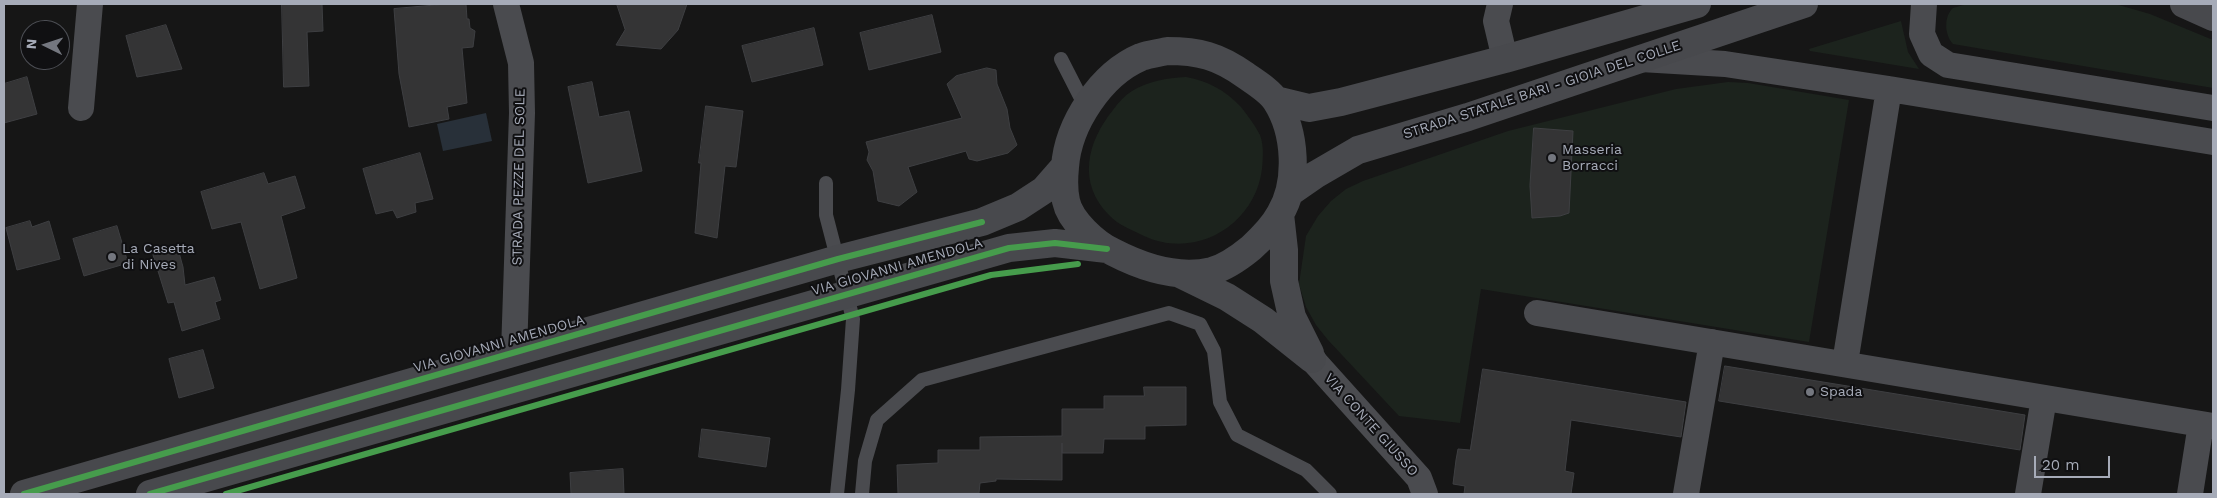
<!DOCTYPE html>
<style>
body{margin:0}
#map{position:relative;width:2217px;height:498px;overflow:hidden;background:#161616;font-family:"Work Sans",sans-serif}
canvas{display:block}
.frame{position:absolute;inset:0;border:5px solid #a6abb8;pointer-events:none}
.north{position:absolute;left:20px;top:20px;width:50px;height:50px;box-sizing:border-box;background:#101012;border:1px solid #4c4e54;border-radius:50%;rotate:274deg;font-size:14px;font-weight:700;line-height:20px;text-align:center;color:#a6abb8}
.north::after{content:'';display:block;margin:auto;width:18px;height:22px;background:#74777f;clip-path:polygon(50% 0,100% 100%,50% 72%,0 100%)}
.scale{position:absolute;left:2034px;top:456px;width:76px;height:22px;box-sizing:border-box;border:2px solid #a6abb8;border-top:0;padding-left:6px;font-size:15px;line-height:18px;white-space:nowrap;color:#a6abb8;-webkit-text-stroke:4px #101012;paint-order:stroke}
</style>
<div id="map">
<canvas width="2217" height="498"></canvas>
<div class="frame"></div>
<div class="north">N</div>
<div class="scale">20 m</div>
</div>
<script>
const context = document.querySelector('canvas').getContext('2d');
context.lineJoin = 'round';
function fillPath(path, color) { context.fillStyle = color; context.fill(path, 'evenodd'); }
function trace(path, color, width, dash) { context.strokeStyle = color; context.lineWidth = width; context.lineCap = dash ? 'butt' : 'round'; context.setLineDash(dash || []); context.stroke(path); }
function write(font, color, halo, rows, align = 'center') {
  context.font = font + ' "Work Sans",sans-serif'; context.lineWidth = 4; context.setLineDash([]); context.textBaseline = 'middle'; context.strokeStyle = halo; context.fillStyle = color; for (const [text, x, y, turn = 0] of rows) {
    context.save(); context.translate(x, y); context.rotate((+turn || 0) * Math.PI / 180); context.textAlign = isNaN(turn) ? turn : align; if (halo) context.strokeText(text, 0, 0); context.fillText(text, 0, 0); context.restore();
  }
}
fillPath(new Path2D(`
 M 1967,4 L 2115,4 L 2150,14 L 2213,40 L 2213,88 L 1953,44 C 1944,34 1944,16 1953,8 Z
 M 1901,21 L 1908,52 L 1919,69 L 1810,51 L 1809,49 Z
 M 1186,77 C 1208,81 1225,90 1241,107 C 1248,116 1255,125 1260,135 C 1264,145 1263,159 1262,169 C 1255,225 1196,260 1144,236 C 1132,230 1118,225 1109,215 C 1077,183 1087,142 1113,110 C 1118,103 1124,96 1132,91 C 1149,81 1166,78 1186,77 Z
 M 1728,82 L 1748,83 L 1849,100 L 1809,342 L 1481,289 L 1460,423 L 1399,416 L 1328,340 L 1316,325 L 1306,307 L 1299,284 L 1306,236 L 1318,216 L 1331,201 L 1346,189 L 1363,181 L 1508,131 L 1676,89 Z`), '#1c231d');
fillPath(new Path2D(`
 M 486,113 L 492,141 L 443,151 L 437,124 Z`), '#283039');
const building = new Path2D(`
 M 282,4 L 322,4 L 323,31 L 307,32 L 309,86 L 284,87 Z
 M 447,4 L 466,4 L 467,19 L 469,19 L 470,28 L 475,31 L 473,47 L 462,48 L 467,103 L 447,107 L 449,119 L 409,127 L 399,74 L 394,9 Z
 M 617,4 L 687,4 L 678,30 L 661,49 L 616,45 L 625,30 Z
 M 932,15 L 941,52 L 869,70 L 860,33 Z
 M 166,25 L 182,69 L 137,77 L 126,36 Z
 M 814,28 L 823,65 L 752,82 L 742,46 Z
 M 987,68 L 996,70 L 997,84 L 1007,109 L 1010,128 L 1017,145 L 1008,153 L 977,161 L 969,159 L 966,151 L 908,167 L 917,192 L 899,206 L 878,201 L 873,171 L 867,160 L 869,152 L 866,142 L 962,118 L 947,84 L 956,76 Z
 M 27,77 L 37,114 L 4,123 L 4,84 Z
 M 592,82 L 599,117 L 629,111 L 642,171 L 588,183 L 568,87 Z
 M 706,106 L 743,111 L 736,167 L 725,166 L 717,238 L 695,233 L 701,163 L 699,163 Z
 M 1534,128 L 1573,131 L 1569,213 L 1560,216 L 1532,218 L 1530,186 Z
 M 420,153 L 433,199 L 415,203 L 416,212 L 397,218 L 393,210 L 376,214 L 363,169 Z
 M 264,173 L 268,184 L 295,176 L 305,208 L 281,216 L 297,278 L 260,289 L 241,222 L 212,229 L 201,192 Z
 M 30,221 L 32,227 L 49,221 L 60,259 L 17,270 L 6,228 Z
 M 117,226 L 128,263 L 84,276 L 73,239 Z
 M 178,249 L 183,267 L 185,285 L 214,277 L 221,300 L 215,302 L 220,319 L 182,331 L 174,302 L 168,303 L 153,255 Z
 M 203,350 L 214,388 L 179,398 L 169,359 Z
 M 1725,366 L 2025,415 L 2020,450 L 1719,401 Z
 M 1483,369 L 1686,402 L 1681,437 L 1571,420 L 1565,471 L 1574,473 L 1571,494 L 1464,494 L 1465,486 L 1453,484 L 1456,460 L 1458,449 L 1470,450 Z
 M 1144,387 L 1186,387 L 1186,425 L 1145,426 L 1145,439 L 1104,439 L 1103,453 L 1062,453 L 1062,443 L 1062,480 L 996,479 L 996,481 L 980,483 L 979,493 L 898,494 L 897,465 L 938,463 L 938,450 L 980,450 L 980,437 L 1062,436 L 1062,409 L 1104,409 L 1104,396 L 1144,396 Z
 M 702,429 L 770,438 L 766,467 L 699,457 Z
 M 623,469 L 624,494 L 571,494 L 570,473 Z`);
fillPath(building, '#343435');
trace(building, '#3e3f42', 1);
trace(new Path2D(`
 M 1061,59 L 1086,108
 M 826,183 L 826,215 L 853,319 L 848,390 L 837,494
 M 862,494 L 865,461 L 877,420 L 922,380 L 1169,313 L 1200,324 L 1214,351 L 1220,402 L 1237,435 L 1306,470 L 1330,494`), '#4a4b4f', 14);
trace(new Path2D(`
 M 506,4 L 521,63 L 522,113 L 514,352
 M 1500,4 L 1496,21 L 1505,59
 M 1924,4 L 1922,34 L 1931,54 L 1948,65 L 2213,108
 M 1641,59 L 1725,64 L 1889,89 L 2213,142
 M 81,108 L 90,4
 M 1537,313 L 2213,426
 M 1312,359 L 1419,478 L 1425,494
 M 1845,363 L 1889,89
 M 1686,494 L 1712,342
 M 2028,494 L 2044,398
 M 2190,494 L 2201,424`), '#4a4b4f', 26);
trace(new Path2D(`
 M 2184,4 L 2213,17
 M 1167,51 C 1199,51 1218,56 1245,75 C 1255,82 1270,91 1276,101 C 1296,132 1299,182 1280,214 C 1273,227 1262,238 1251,248 C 1240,257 1226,267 1212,271 C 1179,279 1142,267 1113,252 C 1096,244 1070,221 1066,201 C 1064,192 1064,177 1065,167 C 1068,124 1101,74 1141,57 C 1149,54 1159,53 1167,51 Z
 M 1276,100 L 1309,108 L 1341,102 L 1505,59 L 1697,4
 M 1289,193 L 1315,175 L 1358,150 L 1468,117 L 1804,4
 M 1280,214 L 1284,250 L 1284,281 L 1292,317 L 1310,353
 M 1180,274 L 1227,297 L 1263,320 L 1312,359
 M 24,494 L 838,259 L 982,222 L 1018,207 L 1044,190 L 1065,166
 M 150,494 L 1009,248 L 1055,243 L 1107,249`), '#48494d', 28);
trace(new Path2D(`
 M 24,494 L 838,259 L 982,222
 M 150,494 L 1009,248 L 1055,243 L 1107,249
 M 226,494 L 991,275 L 1078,264`), '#469c4c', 6);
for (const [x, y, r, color] of [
 [1552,158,5,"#74777f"],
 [112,257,5,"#74777f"],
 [1810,392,5,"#74777f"]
]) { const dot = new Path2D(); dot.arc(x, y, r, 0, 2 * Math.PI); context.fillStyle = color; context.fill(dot); trace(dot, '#101012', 2); }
write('14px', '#a6abb8', '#101012', [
 ["STRADA STATALE BARI - GIOIA DEL COLLE",1542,90,-18],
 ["STRADA PEZZE DEL SOLE",519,177,-89],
 ["VIA GIOVANNI AMENDOLA",897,267,-16],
 ["VIA GIOVANNI AMENDOLA",499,344,-16],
 ["VIA CONTE GIUSSO",1371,425,48]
]);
write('14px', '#a6abb8', '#101012', [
 ["Masseria",1562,150],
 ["Borracci",1562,166],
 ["La Casetta",122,249],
 ["di Nives",122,265],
 ["Spada",1820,392]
], 'left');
</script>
